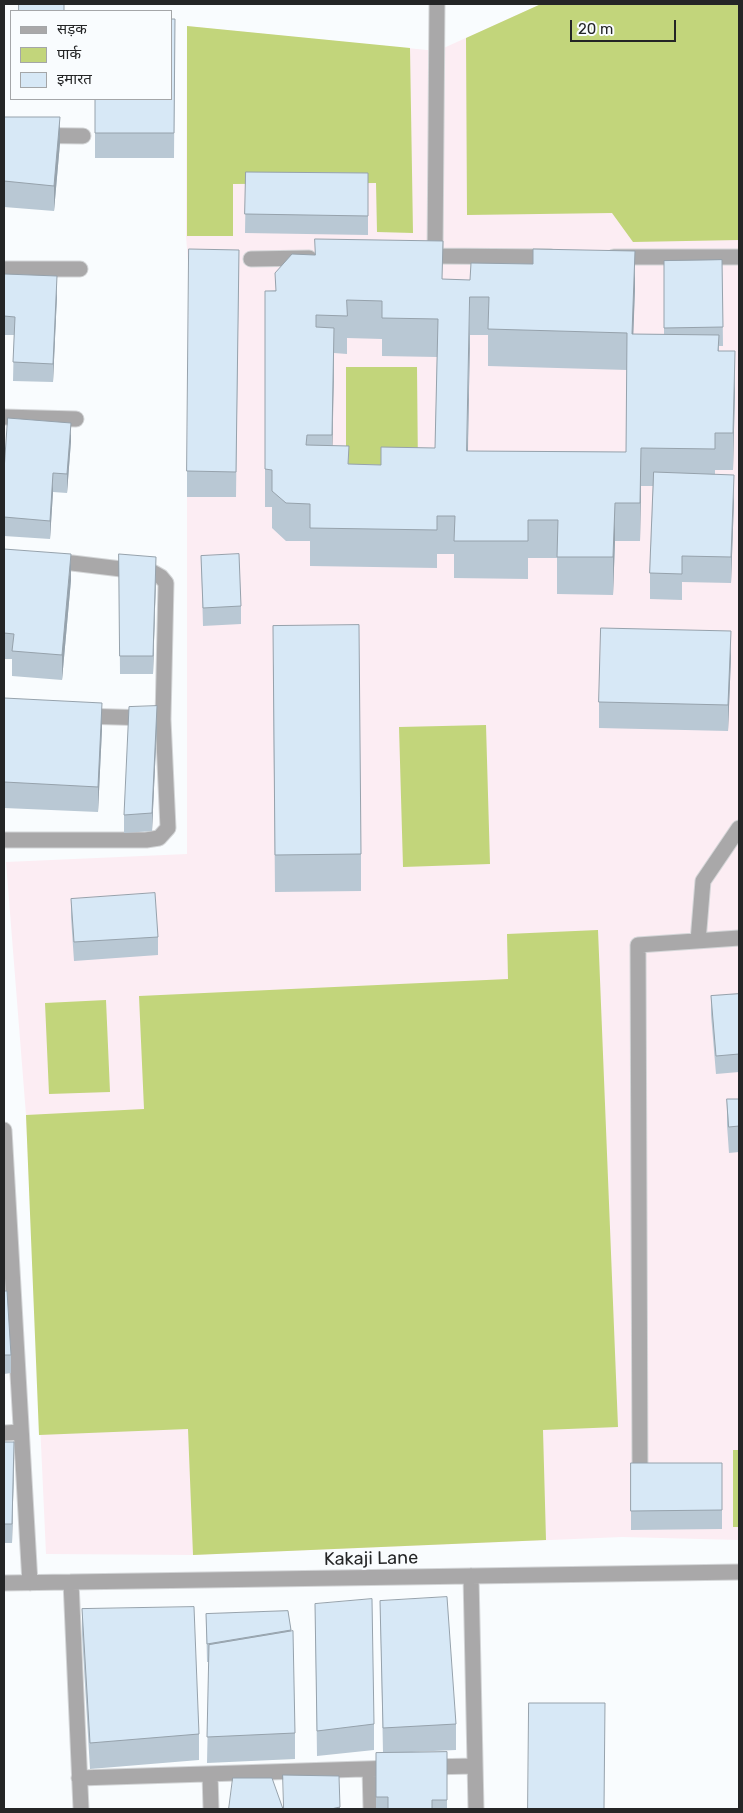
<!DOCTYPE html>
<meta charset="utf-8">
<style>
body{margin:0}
#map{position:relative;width:743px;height:1813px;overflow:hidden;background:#f9fcfe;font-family:Rubik,"Noto Sans Devanagari",sans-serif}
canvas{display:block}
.frame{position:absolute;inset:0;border:5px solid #242526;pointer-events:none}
.legend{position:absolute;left:10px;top:10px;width:162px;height:90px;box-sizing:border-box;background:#f9fcfe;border:1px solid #a4a6a8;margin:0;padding:6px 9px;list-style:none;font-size:15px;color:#242526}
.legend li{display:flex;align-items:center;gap:10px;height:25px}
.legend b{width:25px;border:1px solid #a4a6a8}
.scale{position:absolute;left:570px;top:20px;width:106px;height:22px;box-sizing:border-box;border:2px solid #242526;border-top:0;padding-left:6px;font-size:15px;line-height:18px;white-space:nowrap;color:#242526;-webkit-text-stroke:4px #f9fcfe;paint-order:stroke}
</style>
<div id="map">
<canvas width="743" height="1813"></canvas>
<div class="frame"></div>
<ul class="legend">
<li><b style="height:6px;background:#a9a8a9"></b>सड़क</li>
<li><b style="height:14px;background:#c2d57b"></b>पार्क</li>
<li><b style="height:14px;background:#d7e8f6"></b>इमारत</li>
</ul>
<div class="scale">20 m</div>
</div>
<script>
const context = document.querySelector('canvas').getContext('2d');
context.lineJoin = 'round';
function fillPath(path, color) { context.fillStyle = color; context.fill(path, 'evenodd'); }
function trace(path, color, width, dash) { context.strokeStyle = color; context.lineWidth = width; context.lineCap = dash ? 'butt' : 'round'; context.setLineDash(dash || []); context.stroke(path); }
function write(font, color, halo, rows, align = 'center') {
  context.font = font + ' Rubik,sans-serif'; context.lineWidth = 4.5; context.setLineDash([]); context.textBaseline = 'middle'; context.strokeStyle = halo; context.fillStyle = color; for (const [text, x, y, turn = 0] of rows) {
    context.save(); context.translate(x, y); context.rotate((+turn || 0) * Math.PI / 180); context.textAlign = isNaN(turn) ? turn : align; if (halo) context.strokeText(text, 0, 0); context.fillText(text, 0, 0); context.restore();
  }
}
fillPath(new Path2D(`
 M 541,4 L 739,4 L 739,1540 L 622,1537 L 193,1555 L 46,1554 L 26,1115 L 6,862 L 187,854 L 187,497 L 189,275 L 186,236 L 187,26 L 437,51 Z`), '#fcedf3');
fillPath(new Path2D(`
 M 541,4 L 739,4 L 739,240 L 633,242 L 612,213 L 467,215 L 466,38 Z
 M 187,26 L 410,48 L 413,233 L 377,232 L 376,183 L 233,184 L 233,236 L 187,236 Z
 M 346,367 L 417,367 L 418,473 L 346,473 Z
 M 486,725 L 490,864 L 403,867 L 399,727 Z
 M 598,930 L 618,1427 L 543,1430 L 546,1540 L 193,1555 L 188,1429 L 39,1435 L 26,1115 L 144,1109 L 139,996 L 508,979 L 507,934 Z
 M 106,1000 L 110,1092 L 49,1094 L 45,1003 Z
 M 733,1450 L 739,1450 L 739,1527 L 733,1527 Z`), '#c2d57b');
const minor = new Path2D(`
 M 437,4 L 435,256 L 551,257
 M 4,135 L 83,136
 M 614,257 L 739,257
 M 251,259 L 309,258
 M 4,269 L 80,269
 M 4,417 L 76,419
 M 82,716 L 149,718
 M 4,840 L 146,840 L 159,838 L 168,828 L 163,719 L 166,583 L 161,577 L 154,573 L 72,563 L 50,562
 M 698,941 L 703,881 L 739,828
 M 4,1130 L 30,1583
 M 4,1433 L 21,1432
 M 640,1472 L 638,945 L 739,938
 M 471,1576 L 476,1809
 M 71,1582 L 81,1809
 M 4,1583 L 739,1572
 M 428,1767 L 475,1766
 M 370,1769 L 371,1809
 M 210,1774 L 211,1809
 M 79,1778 L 395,1768`);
trace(minor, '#d3d5d7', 17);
trace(minor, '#a9a8a9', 15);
fillPath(new Path2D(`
 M 175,19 L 174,158 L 95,158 L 95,99 Z
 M 4,117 L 60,143 L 54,211 L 4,207 Z
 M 246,172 L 368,173 L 368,235 L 245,233 Z
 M 239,250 L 236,497 L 187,497 L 187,471 Z
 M 722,260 L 723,346 L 719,346 L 719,351 L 735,389 L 733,470 L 715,470 L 715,474 L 734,500 L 731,583 L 682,582 L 682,600 L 650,599 L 650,573 L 653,486 L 641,486 L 640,541 L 615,541 L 613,595 L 557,594 L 557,558 L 528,558 L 528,579 L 454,578 L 454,554 L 437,554 L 437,568 L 310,566 L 310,541 L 286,541 L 272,528 L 272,507 L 265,507 L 265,291 L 443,279 L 635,288 L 633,334 L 664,334 L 664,261 ZM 470,335 L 488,335 L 488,366 L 627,370 L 626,452 L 468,451 ZM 347,338 L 382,339 L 382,356 L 437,357 L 435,448 L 381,465 L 349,464 L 332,445 L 334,353 L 347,354 Z
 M 57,295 L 53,382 L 13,381 L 14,335 L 4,335 L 4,316 Z
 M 71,441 L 67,493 L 53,492 L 50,539 L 4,536 L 4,471 Z
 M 4,549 L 71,580 L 62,680 L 12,676 L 12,659 L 4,659 Z
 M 119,554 L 156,576 L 153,674 L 120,674 Z
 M 201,556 L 241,606 L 241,624 L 203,626 Z
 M 731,657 L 728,731 L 599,728 L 599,702 Z
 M 273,664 L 361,854 L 361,891 L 275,892 Z
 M 4,708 L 102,729 L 98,812 L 4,808 Z
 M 157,724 L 152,831 L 124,833 L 124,815 Z
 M 71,899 L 158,937 L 158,955 L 74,961 L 71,917 Z
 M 739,994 L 739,1072 L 716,1074 L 711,1015 L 711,996 Z
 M 727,1099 L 739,1099 L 739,1160 L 739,1152 L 729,1153 L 727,1125 Z
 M 4,1291 L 11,1355 L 11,1373 L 4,1374 Z
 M 4,1442 L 14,1460 L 12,1543 L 4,1543 Z
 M 631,1463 L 722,1463 L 722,1529 L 631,1530 Z
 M 380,1601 L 456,1724 L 456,1750 L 411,1752 L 447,1752 L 447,1809 L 376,1809 L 376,1753 L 383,1753 Z
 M 315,1604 L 374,1724 L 374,1750 L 317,1756 Z
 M 82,1609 L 199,1734 L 199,1760 L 90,1769 L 82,1635 Z
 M 288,1611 L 291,1632 L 295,1733 L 295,1759 L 207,1763 L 209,1662 L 207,1662 L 206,1614 Z`), '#b9c8d4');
fillPath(new Path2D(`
 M 60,117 L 60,143 L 54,211 L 54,186 Z
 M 635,251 L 635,288 L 632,372 L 632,334 Z
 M 57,276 L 57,295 L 53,382 L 53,364 Z
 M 470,297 L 470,335 L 467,489 L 467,451 Z
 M 334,328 L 334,365 L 332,473 L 332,435 Z
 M 735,351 L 735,389 L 733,470 L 733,433 Z
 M 71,423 L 71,441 L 67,493 L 67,474 Z
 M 641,448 L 641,486 L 640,541 L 640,503 Z
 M 53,473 L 53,492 L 50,539 L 50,521 Z
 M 734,475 L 734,500 L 731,583 L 731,557 Z
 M 615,503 L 615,541 L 613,595 L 613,557 Z
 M 71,554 L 71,580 L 62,680 L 62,655 Z
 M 156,557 L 156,576 L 153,674 L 153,656 Z
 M 731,631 L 731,657 L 728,731 L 728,705 Z
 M 102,703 L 102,729 L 98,812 L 98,787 Z
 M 157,706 L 157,724 L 152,831 L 152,813 Z
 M 14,1442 L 14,1460 L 12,1543 L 12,1524 Z
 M 340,1807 L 340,1809 L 331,1809 Z`), '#96a2ac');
const building = new Path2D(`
 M 19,4 L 64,4 L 64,11 L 19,11 Z
 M 171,19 L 175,19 L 174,133 L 95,133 L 95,99 L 171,99 Z
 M 4,117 L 60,117 L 54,186 L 4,181 Z
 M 246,172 L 368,173 L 368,216 L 245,214 Z
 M 315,239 L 443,241 L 442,279 L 470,280 L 471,263 L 533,264 L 533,249 L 635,251 L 632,334 L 719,335 L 718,351 L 735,351 L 733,433 L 715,433 L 715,449 L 641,448 L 640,503 L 615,503 L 613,557 L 557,557 L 558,520 L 528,520 L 528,541 L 454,541 L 455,516 L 437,516 L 437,530 L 310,528 L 310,504 L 286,503 L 272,491 L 272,470 L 265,469 L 265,291 L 276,291 L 275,273 L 292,254 L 315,255 ZM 470,297 L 489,297 L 488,329 L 627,333 L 626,452 L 467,451 ZM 347,300 L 382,301 L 382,318 L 438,319 L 435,448 L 381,447 L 381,465 L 348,464 L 349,446 L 306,445 L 307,435 L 332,435 L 334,328 L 316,327 L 316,315 L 347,316 Z
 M 189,249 L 239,250 L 236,472 L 187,471 Z
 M 722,260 L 723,327 L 664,328 L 664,261 Z
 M 5,274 L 57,276 L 53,364 L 13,362 L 15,317 L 4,316 Z
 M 8,418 L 71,423 L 67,474 L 53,473 L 50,521 L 4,517 L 4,471 Z
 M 654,472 L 734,475 L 731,557 L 682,556 L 682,574 L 650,573 Z
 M 4,549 L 71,554 L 62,655 L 12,651 L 14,634 L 4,633 Z
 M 119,554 L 156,557 L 153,656 L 120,656 Z
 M 239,554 L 241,606 L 203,608 L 201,556 Z
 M 359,625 L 361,854 L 275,855 L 273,626 Z
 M 601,628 L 731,631 L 728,705 L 599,702 Z
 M 4,698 L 102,703 L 98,787 L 4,782 Z
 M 157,706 L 152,813 L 124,815 L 129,707 Z
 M 155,893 L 158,937 L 74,942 L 71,899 Z
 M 739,994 L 739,1054 L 716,1056 L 711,996 Z
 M 727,1099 L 739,1099 L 739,1134 L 739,1126 L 729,1127 Z
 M 4,1291 L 7,1291 L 11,1355 L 4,1355 Z
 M 4,1442 L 14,1442 L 12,1524 L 4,1524 Z
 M 631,1463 L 722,1463 L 722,1510 L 631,1511 Z
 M 447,1597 L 456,1724 L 383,1728 L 380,1601 Z
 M 372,1599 L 374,1724 L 317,1731 L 315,1604 Z
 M 194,1607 L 199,1734 L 90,1743 L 82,1609 Z
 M 288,1611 L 291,1630 L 207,1644 L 206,1614 Z
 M 293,1631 L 295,1733 L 207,1737 L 209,1645 Z
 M 529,1703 L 605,1703 L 604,1809 L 528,1809 Z
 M 447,1752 L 447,1800 L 432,1800 L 432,1809 L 388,1809 L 388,1797 L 376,1797 L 376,1753 Z
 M 283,1775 L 339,1776 L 340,1807 L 331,1809 L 284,1809 Z
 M 233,1778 L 272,1778 L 283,1809 L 229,1809 Z`);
fillPath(building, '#d7e8f6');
trace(building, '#96a2ac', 1);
write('18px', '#242526', '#f9fcfe', [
 ["Kakaji Lane",371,1559,-1]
]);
</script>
